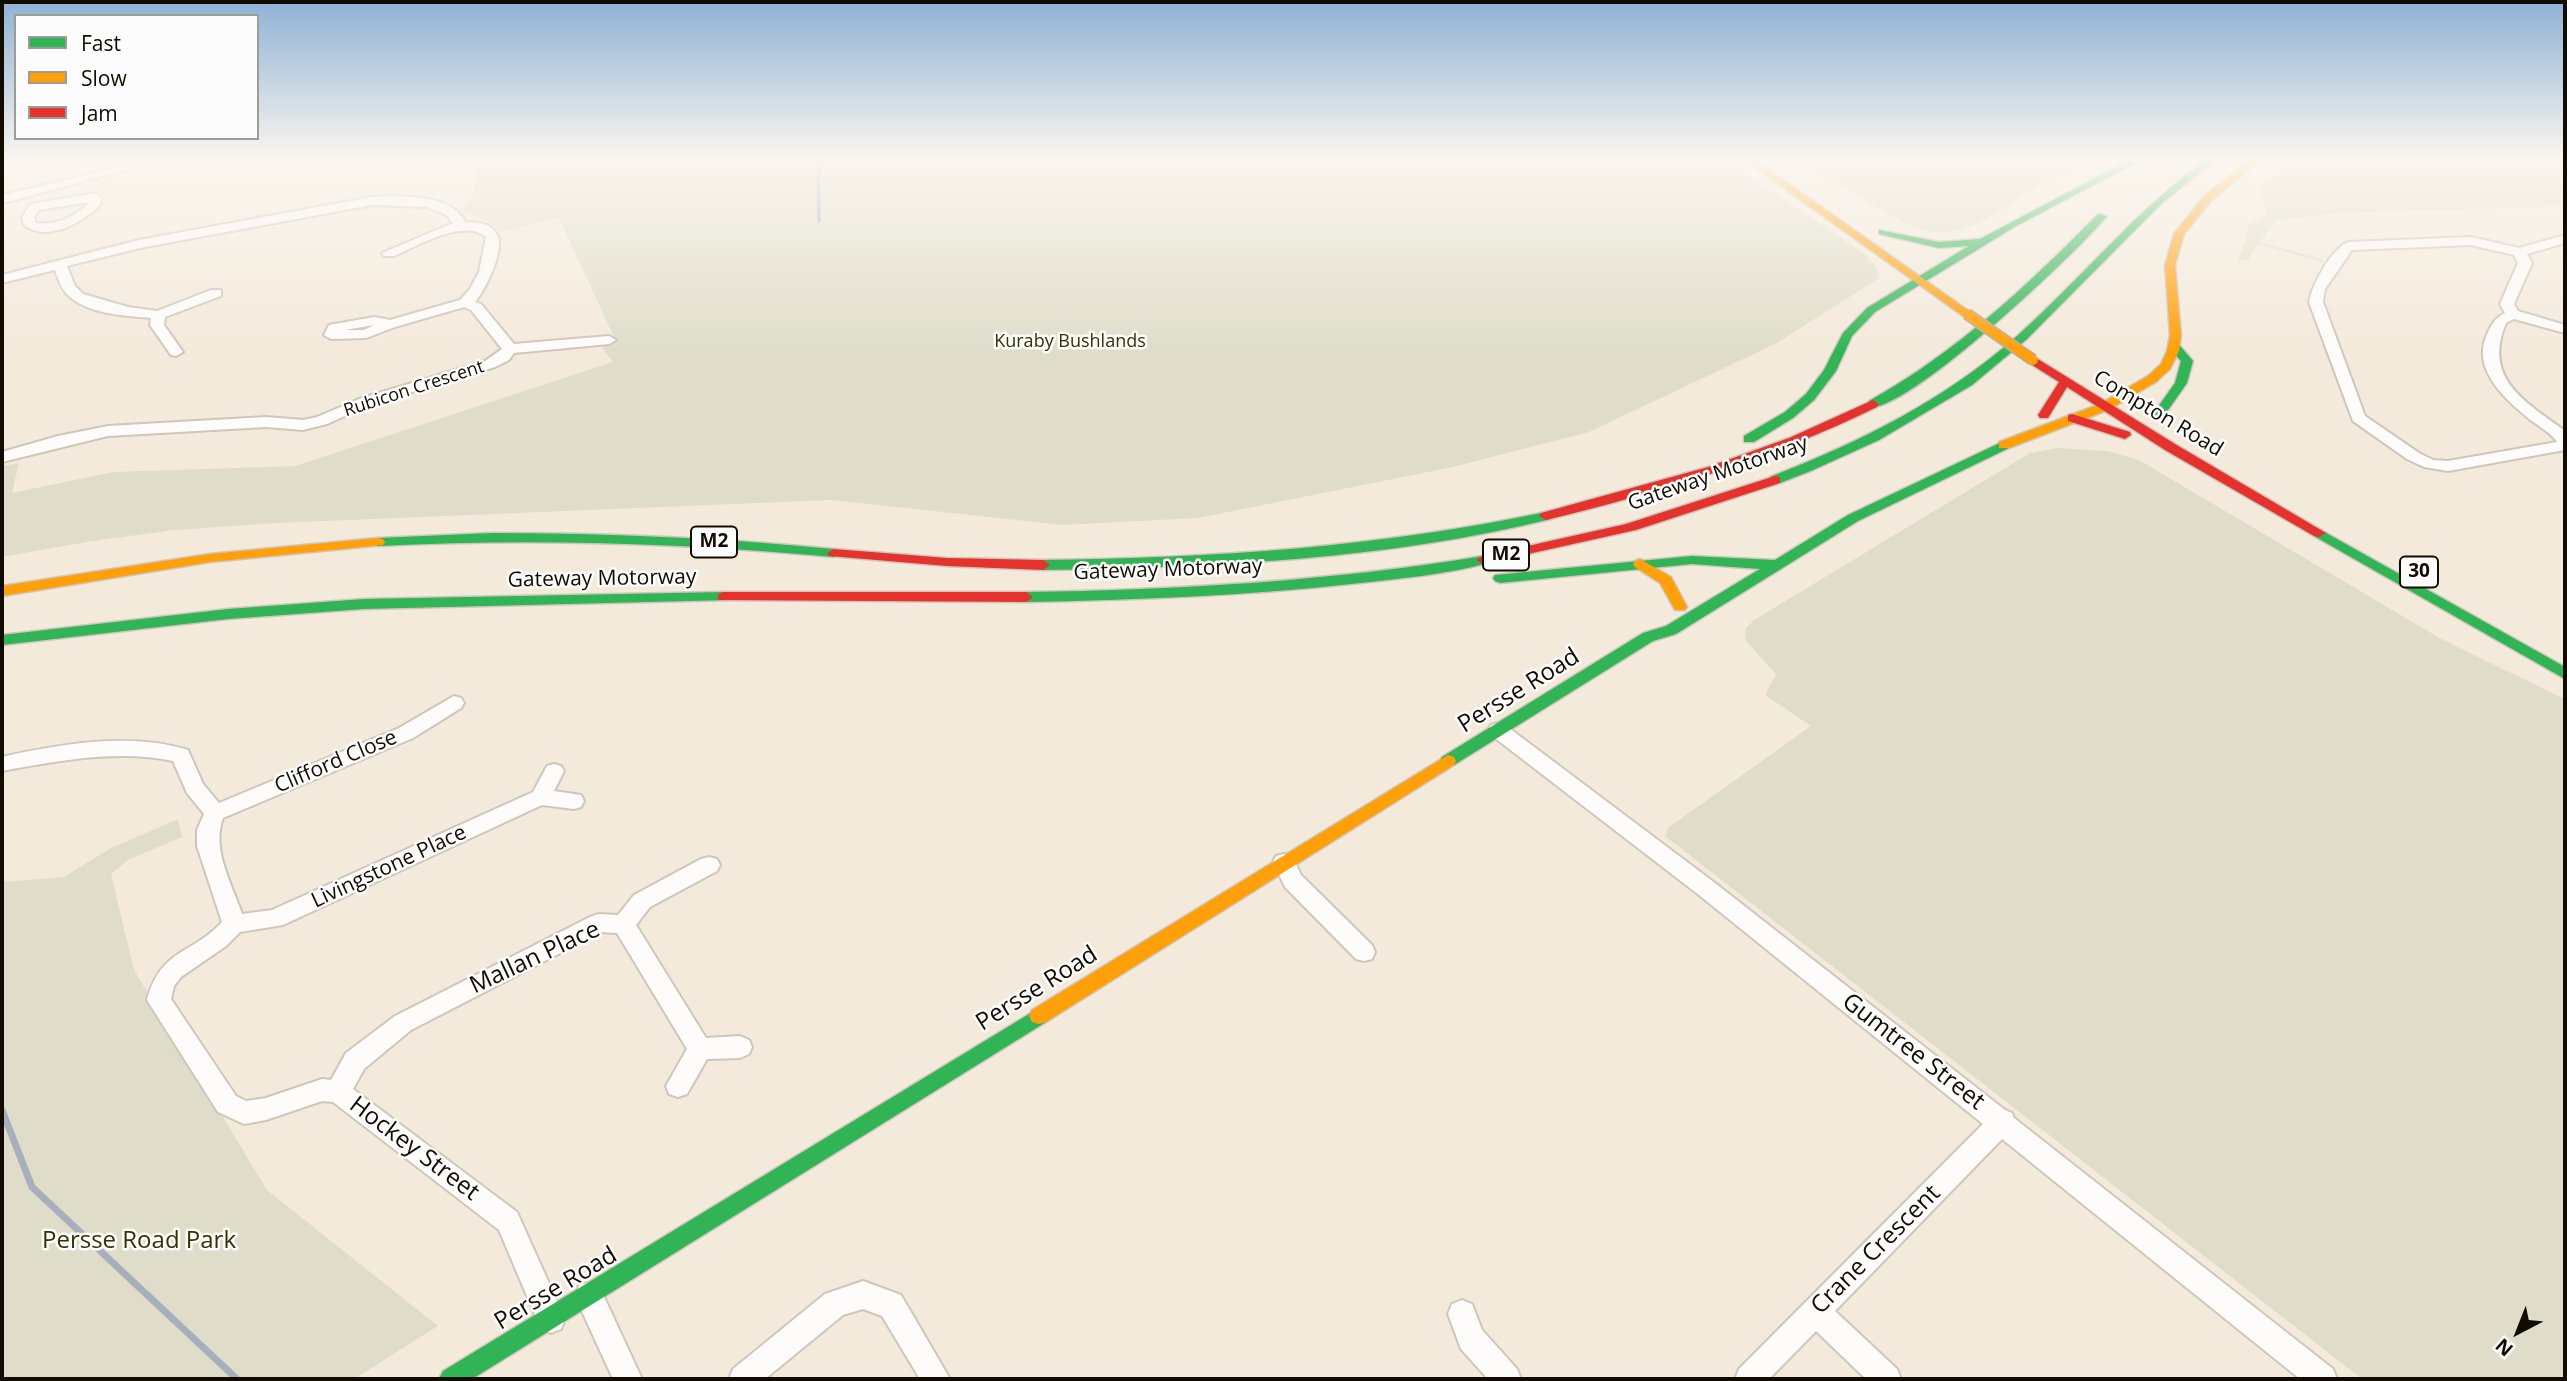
<!DOCTYPE html>
<style>
body{margin:0}
#map{position:relative;width:2567px;height:1381px;overflow:hidden;background:#f4eadc;font-family:"Open Sans",sans-serif}
canvas{display:block}
.frame{position:absolute;inset:0;border:4px solid #120b02;pointer-events:none}
.legend{position:absolute;left:14px;top:14px;width:245px;height:126px;box-sizing:border-box;background:#fbfcfb;border:2px solid #9e9c97;margin:0;padding:9px 12px;list-style:none;font-size:21px;color:#120b02}
.legend li{display:flex;align-items:center;gap:14px;height:35px}
.legend b{width:35px;border:2px solid #9e9c97}
.north{position:absolute;left:2483px;top:1297px;width:70px;height:70px;-webkit-text-stroke:5px #fbfcfb;paint-order:stroke;rotate:222deg;font-size:19px;font-weight:700;line-height:28px;text-align:center;color:#120b02}
.north::after{content:'';display:block;margin:auto;width:24px;height:32px;background:#120b02;clip-path:polygon(50% 0,100% 100%,50% 72%,0 100%)}
</style>
<div id="map">
<canvas width="2567" height="1381"></canvas>
<div class="frame"></div>
<ul class="legend">
<li><b style="height:9px;background:#30b455"></b>Fast</li>
<li><b style="height:9px;background:#ff9f0a"></b>Slow</li>
<li><b style="height:9px;background:#e5322d"></b>Jam</li>
</ul>
<div class="north">N</div>
</div>
<script>
const context = document.querySelector('canvas').getContext('2d');
context.lineJoin = 'round';
function fillPath(path, color) { context.fillStyle = color; context.fill(path, 'evenodd'); }
function trace(path, color, width, dash) { context.strokeStyle = color; context.lineWidth = width; context.lineCap = dash ? 'butt' : 'round'; context.setLineDash(dash || []); context.stroke(path); }
function write(font, color, halo, rows, align = 'center') {
  context.font = font + ' "Open Sans",sans-serif'; context.lineWidth = 5; context.setLineDash([]); context.textBaseline = 'middle'; context.strokeStyle = halo; context.fillStyle = color; for (const [text, x, y, turn = 0] of rows) {
    context.save(); context.translate(x, y); context.rotate((+turn || 0) * Math.PI / 180); context.textAlign = isNaN(turn) ? turn : align; if (halo) context.strokeText(text, 0, 0); context.fillText(text, 0, 0); context.restore();
  }
}
fillPath(new Path2D(`
 M 475,159 L 1724,159 L 1865,254 L 1877,268 L 1878,279 L 1775,344 L 1589,432 L 1453,467 L 1198,518 L 1062,525 L 832,500 L 278,523 L 175,530 L 93,541 L 2,557 L 2,466 L 19,463 L 12,493 L 113,472 L 295,466 L 613,362 L 602,348 L 615,339 L 559,218 L 502,232 L 487,221 L 460,208 L 473,198 Z
 M 1792,159 L 2116,159 C 2094,168 2069,170 2048,180 C 2004,203 1964,249 1911,226 Z
 M 2306,159 L 2565,159 L 2565,206 L 2339,213 L 2277,220 L 2260,242 L 2324,260 L 2323,262 L 2258,244 L 2248,260 L 2238,259 L 2247,236 L 2248,224 L 2266,216 L 2259,186 L 2288,166 Z
 M 2057,448 L 2107,451 L 2139,460 L 2443,640 L 2565,699 L 2565,1379 L 2362,1379 L 1665,836 L 1669,827 L 1811,726 L 1765,695 L 1776,674 L 1745,640 L 1746,628 L 1754,620 L 2030,453 Z
 M 178,819 L 182,837 L 128,860 L 111,874 L 134,970 L 267,1190 L 438,1326 L 354,1379 L 2,1379 L 2,882 L 64,877 L 109,849 Z`), '#dfddca');
trace(new Path2D(`
 M 819,221 L 818,175 L 822,159`), '#a7aebc', 3.5);
trace(new Path2D(`
 M 2,1110 L 32,1187 L 237,1379`), '#a7aebc', 7);
const street = new Path2D(`
 M 153,159 L 267,159 C 248,174 205,164 182,165 C 125,165 58,190 2,203 L 2,195 Z
 M 95,193 L 101,197 L 101,204 C 84,222 47,243 24,225 L 22,217 L 31,204 ZM 90,202 C 75,216 57,226 36,223 L 34,217 L 39,210 Z
 M 395,196 C 418,197 454,198 465,222 C 477,223 489,222 496,233 C 507,248 485,290 475,302 L 481,304 L 514,344 L 609,336 L 616,340 L 609,344 L 514,353 L 509,360 L 495,367 L 369,405 L 327,424 L 303,430 L 266,427 L 108,436 L 2,462 L 2,452 L 58,436 L 108,426 L 266,417 L 303,420 L 317,417 L 359,399 L 485,361 L 502,349 L 471,310 L 464,307 L 395,327 L 366,338 L 331,339 L 324,335 L 329,325 L 374,317 L 390,320 L 460,300 L 470,289 L 479,272 L 486,237 C 464,218 417,246 394,256 L 384,256 L 382,253 L 453,223 L 446,215 L 427,207 L 372,205 L 140,248 L 67,266 L 75,286 L 83,294 L 128,307 L 157,311 L 211,290 L 221,290 L 221,296 L 165,317 L 164,325 L 183,352 L 176,356 L 171,355 L 150,325 L 151,318 C 127,316 90,314 71,298 C 62,291 58,280 55,270 L 2,283 L 2,275 L 139,240 L 372,197 ZM 374,325 L 364,330 L 345,330 Z
 M 2565,235 L 2565,243 L 2527,254 L 2532,263 L 2514,304 L 2518,311 L 2565,325 L 2565,333 L 2514,319 L 2506,323 C 2482,379 2526,402 2565,431 L 2565,450 L 2448,471 L 2424,467 L 2407,459 L 2353,421 L 2309,302 C 2312,285 2332,247 2349,242 L 2471,237 L 2519,248 ZM 2471,245 L 2514,255 L 2518,263 L 2500,304 L 2505,313 C 2494,319 2491,325 2486,337 C 2472,371 2508,402 2532,421 C 2540,427 2551,433 2557,442 L 2448,461 L 2433,460 L 2419,453 L 2365,416 L 2323,302 L 2325,289 L 2352,250 Z
 M 454,696 L 461,698 L 464,703 L 461,708 L 413,738 L 223,818 C 211,849 232,884 242,914 L 272,910 L 533,792 L 547,766 L 554,764 L 561,766 L 564,771 L 554,791 L 581,795 L 584,801 L 581,807 L 574,809 L 542,805 L 283,925 L 240,932 L 226,946 L 181,977 L 174,986 L 171,999 L 236,1096 L 246,1101 L 266,1098 L 322,1079 L 331,1080 L 346,1053 L 395,1016 L 590,917 L 598,914 L 618,915 L 634,895 L 701,859 L 709,857 L 717,859 L 720,865 L 717,871 L 650,907 L 636,925 L 706,1038 L 740,1036 L 749,1040 L 752,1047 L 749,1054 L 740,1058 L 707,1059 L 687,1094 L 678,1097 L 669,1094 L 666,1086 L 687,1049 L 617,933 L 601,932 L 411,1030 L 364,1069 L 353,1089 L 517,1212 L 565,1319 L 561,1329 L 551,1333 L 541,1329 L 499,1230 L 333,1102 L 322,1101 L 266,1120 L 244,1124 L 218,1112 L 147,1000 C 161,948 192,955 222,922 L 197,846 L 197,830 L 204,814 L 187,793 L 173,761 C 118,749 56,761 2,771 L 2,757 C 60,744 130,732 188,750 L 203,784 L 219,803 L 399,728 Z
 M 1498,723 L 1505,725 L 1715,883 L 2005,1110 L 2012,1113 L 2014,1118 L 2333,1369 L 2337,1379 L 2300,1379 L 2002,1139 L 1835,1311 L 1897,1369 L 1901,1379 L 1866,1379 L 1816,1331 L 1769,1379 L 1735,1379 L 1739,1369 L 1983,1124 L 1699,895 L 1491,735 L 1488,730 L 1491,725 Z
 M 1284,854 L 1292,856 L 1301,875 L 1372,945 L 1375,952 L 1372,959 L 1364,961 L 1356,959 L 1285,887 L 1273,862 L 1276,856 Z
 M 863,1281 L 901,1295 L 950,1379 L 920,1379 L 882,1316 L 863,1309 L 843,1315 L 765,1379 L 729,1379 L 733,1369 L 825,1294 Z
 M 589,1282 L 599,1286 L 642,1379 L 613,1379 L 575,1296 L 579,1286 Z
 M 1462,1300 L 1472,1304 L 1482,1330 L 1517,1369 L 1521,1379 L 1488,1379 L 1461,1349 L 1448,1314 L 1452,1304 Z`);
const fast = new Path2D(`
 M 2131,159 L 2143,159 L 2016,226 L 1875,312 L 1852,336 L 1836,371 L 1814,400 L 1793,418 L 1754,442 L 1744,442 L 1744,436 L 1785,412 L 1806,394 L 1824,370 L 1843,333 L 1867,308 L 1969,246 L 1939,248 L 1879,234 L 1879,230 L 1939,242 L 1980,239 Z
 M 2207,159 L 2218,159 L 2163,202 L 2027,339 L 1972,385 L 1879,440 L 1813,470 L 1780,483 L 1770,483 L 1770,477 C 1860,442 1945,400 2017,336 C 2082,278 2136,210 2207,159 Z
 M 2098,214 L 2107,216 C 2079,251 1907,413 1869,407 L 1869,401 C 1957,352 2028,285 2098,214 Z
 M 2176,345 L 2180,346 L 2193,361 L 2187,383 L 2161,420 L 2153,420 L 2151,417 L 2175,383 L 2181,361 L 2170,349 Z
 M 2004,441 L 2010,445 L 2009,448 L 1858,521 L 1676,634 L 1653,641 L 1454,765 L 1442,765 L 1440,761 L 1442,757 L 1643,633 L 1666,626 L 1760,569 L 1692,564 L 1500,583 L 1495,581 L 1493,578 L 1495,575 L 1692,556 L 1775,560 L 1848,515 Z
 M 1546,512 L 1553,516 L 1551,519 C 1385,560 1213,567 1043,570 L 1036,565 L 1043,560 C 1213,558 1380,547 1546,512 Z
 M 2319,529 L 2565,667 L 2565,679 L 2314,536 L 2312,533 Z
 M 492,533 C 607,533 720,538 834,549 L 841,553 L 834,557 C 682,543 531,538 378,546 L 371,542 L 378,538 Z
 M 1483,556 L 1490,560 L 1488,563 C 1444,575 1396,579 1351,584 C 1243,596 1135,600 1026,602 L 1019,597 L 1026,592 C 1180,590 1331,581 1483,556 Z
 M 724,592 L 729,594 L 731,597 L 729,600 L 364,609 L 228,619 L 2,645 L 2,635 L 228,609 L 364,599 Z
 M 1039,1008 L 1046,1010 L 1049,1016 L 1046,1022 L 472,1379 L 439,1379 L 443,1371 Z`);
const slow = new Path2D(`
 M 1743,159 L 1754,159 L 1973,314 L 1963,316 Z
 M 2252,159 L 2263,159 L 2212,200 L 2184,234 L 2175,265 L 2181,335 L 2179,351 L 2170,369 L 2156,382 L 2108,410 L 2009,448 L 1999,448 L 1999,442 L 2100,404 L 2148,376 L 2161,364 L 2167,351 L 2170,335 L 2165,265 L 2174,234 L 2205,195 Z
 M 378,538 L 383,539 L 385,542 L 383,545 L 210,562 L 2,596 L 2,586 L 210,554 Z
 M 1640,559 L 1671,577 L 1687,607 L 1685,610 L 1675,610 L 1660,583 L 1635,567 L 1633,564 L 1635,561 Z
 M 1448,755 L 1454,757 L 1456,761 L 1454,765 L 1046,1022 L 1039,1024 L 1032,1022 L 1029,1016 L 1032,1010 Z`);
const jam = new Path2D(`
 M 2033,356 L 2175,444 L 2326,533 L 2319,537 L 2314,536 L 2165,450 L 2067,387 L 2048,418 L 2040,418 L 2038,415 L 2059,382 L 2029,363 L 2027,360 Z
 M 1873,400 L 1879,404 L 1877,407 C 1771,459 1661,492 1546,520 L 1539,516 L 1541,513 L 1708,467 L 1789,438 Z
 M 2072,414 L 2130,432 L 2131,435 L 2125,439 L 2068,421 L 2068,415 Z
 M 1775,476 L 1780,477 L 1780,483 L 1636,530 L 1483,564 L 1476,560 L 1483,556 L 1626,524 Z
 M 834,549 L 947,558 L 1043,560 L 1050,565 L 1043,570 L 947,566 L 829,556 L 827,553 Z
 M 724,592 L 1026,592 L 1033,597 L 1026,602 L 719,600 L 717,597 L 719,594 Z`);
trace(street, '#cfc6bb', 4);
trace(fast, '#cfc6bb', 3);
trace(slow, '#cfc6bb', 3);
trace(jam, '#cfc6bb', 3);
fillPath(street, '#fdfcfa');
fillPath(fast, '#30b455');
fillPath(slow, '#ff9f0a');
fillPath(jam, '#e5322d');
const slowBridge = new Path2D(`
 M 1967,314 L 2033,360`);
trace(slowBridge, '#bbab9f', 13, []);
trace(slowBridge, '#ff9f0a', 10);
const sky = context.createLinearGradient(0, 0, 0, 352);
sky.addColorStop(0, '#8eb2d6');
sky.addColorStop(0.45, '#faf6ef');
sky.addColorStop(1, '#faf6ef00');
context.fillStyle = sky;
context.fillRect(0, 0, 2567, 352);
write('18px', '#313400', '#fbfcfb', [
 ["Kuraby Bushlands",1070,342]
]);
write('18px', '#120b02', '#fbfcfb', [
 ["Rubicon Crescent",414,389,-18]
]);
for (const [x, y, w] of [
 [714,542,46],
 [1506,555,46],
 [2419,572,38]
]) { const box = new Path2D(); box.roundRect(x - w / 2, y - 15.5, w, 31, 5); context.fillStyle = '#fbfcfb'; context.fill(box); trace(box, '#120b02', 2); }
write('bold 19px', '#120b02', null, [
 ["M2",714,542],
 ["M2",1506,555],
 ["30",2419,572]
]);
write('21px', '#120b02', '#fbfcfb', [
 ["Compton Road",2158,414,31],
 ["Gateway Motorway",1718,474,-19],
 ["Gateway Motorway",1168,570,-2],
 ["Gateway Motorway",602,579,-1],
 ["Clifford Close",336,762,-23],
 ["Livingstone Place",389,867,-25]
]);
write('24px', '#120b02', '#fbfcfb', [
 ["Persse Road",1519,691,-32],
 ["Mallan Place",535,958,-25],
 ["Persse Road",1037,989,-32],
 ["Gumtree Street",1913,1052,38],
 ["Hockey Street",414,1149,37],
 ["Crane Crescent",1876,1250,-45],
 ["Persse Road",556,1289,-31]
]);
write('24px', '#313400', '#fbfcfb', [
 ["Persse Road Park",139,1241]
]);
</script>
